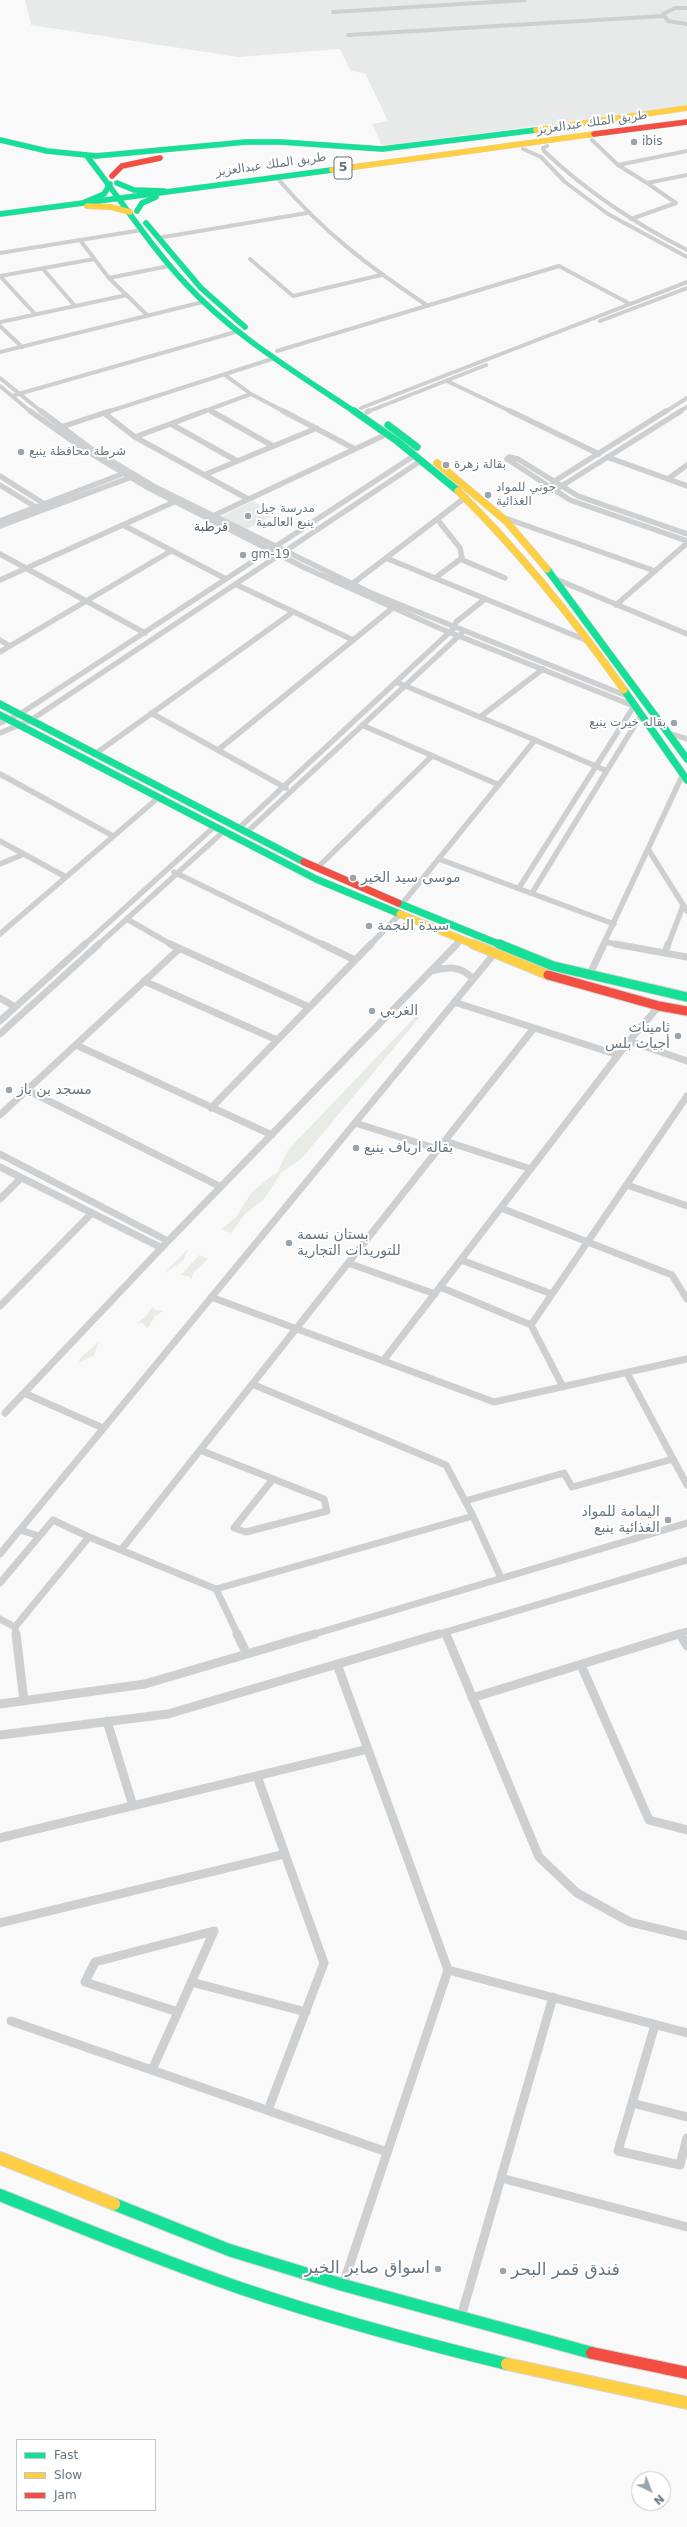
<!DOCTYPE html>
<meta charset="utf-8">
<style>
body{margin:0}
#map{position:relative;width:687px;height:2527px;overflow:hidden;background:#f9f9f9;font-family:"DejaVu Sans",sans-serif}
canvas{display:block}
.legend{position:absolute;left:16px;top:2439px;width:140px;height:72px;box-sizing:border-box;background:#fff;border:1px solid #c1c8cd;margin:0;padding:5px 7px;list-style:none;font-size:12px;color:#657683}
.legend li{display:flex;align-items:center;gap:8px;height:20px}
.legend b{width:20px;border:1px solid #c1c8cd}
.north{position:absolute;left:631px;top:2471px;width:40px;height:40px;box-sizing:border-box;background:#fff;border:1px solid #c1c8cd;border-radius:50%;rotate:137deg;font-size:11px;font-weight:700;line-height:16px;text-align:center;color:#657683}
.north::after{content:'';display:block;margin:auto;width:14px;height:18px;background:#99a4ac;clip-path:polygon(50% 0,100% 100%,50% 72%,0 100%)}
</style>
<div id="map">
<canvas width="687" height="2527"></canvas>
<ul class="legend">
<li><b style="height:5px;background:#16e098"></b>Fast</li>
<li><b style="height:5px;background:#ffcf43"></b>Slow</li>
<li><b style="height:5px;background:#f24e42"></b>Jam</li>
</ul>
<div class="north">N</div>
</div>
<script>
const context = document.querySelector('canvas').getContext('2d');
context.lineJoin = 'round';
function fillPath(path, color) { context.fillStyle = color; context.fill(path, 'evenodd'); }
function trace(path, color, width, dash) { context.strokeStyle = color; context.lineWidth = width; context.lineCap = dash ? 'butt' : 'round'; context.setLineDash(dash || []); context.stroke(path); }
function write(font, color, halo, rows, align = 'center') {
  context.font = font + ' "DejaVu Sans","Noto Naskh Arabic",sans-serif'; context.lineWidth = 4; context.setLineDash([]); context.textBaseline = 'middle'; context.strokeStyle = halo; context.fillStyle = color; for (const [text, x, y, turn = 0] of rows) {
    context.save(); context.translate(x, y); context.rotate((+turn || 0) * Math.PI / 180); context.textAlign = isNaN(turn) ? turn : align; if (halo) context.strokeText(text, 0, 0); context.fillText(text, 0, 0); context.restore();
  }
}
fillPath(new Path2D(`
 M 25,0 L 687,0 L 687,106 L 382,146 L 372,124 L 388,121 L 365,73 L 351,71 L 340,49 L 238,57 L 31,25 Z
 M 253,501 L 276,514 L 245,530 L 220,517 Z`), '#e8e9e9');
fillPath(new Path2D(`
 M 416,1016 L 419,1018 L 302,1158 L 281,1173 L 264,1199 L 245,1214 L 231,1233 L 222,1229 L 236,1217 L 252,1192 L 278,1171 L 288,1150 Z
 M 188,1249 L 183,1261 L 164,1273 Z
 M 199,1255 L 208,1259 L 194,1272 L 191,1279 L 189,1276 L 181,1275 Z
 M 152,1307 L 155,1310 L 163,1311 L 155,1316 L 148,1328 L 142,1323 L 136,1324 L 147,1315 Z
 M 99,1341 L 94,1355 L 79,1363 L 80,1359 Z`), '#e8ebe6');
const fastFar3 = new Path2D(`
 M 0,140 L 47,151 L 96,156 L 246,142 L 281,142 L 382,149 L 536,130
 M 86,155 C 120,198 149,245 186,284 C 234,336 297,373 355,412
 M 117,183 L 134,190 L 164,191
 M 85,202 L 104,194 L 110,184
 M 137,211 L 142,203 L 156,197
 M 0,214 L 332,170
 M 146,223 L 201,288 L 245,327`);
const fastFar2 = new Path2D(`
 M 354,411 L 397,441 L 458,491
 M 388,425 L 417,447
 M 547,569 L 687,759
 M 624,690 L 687,780
 M 0,704 L 304,862
 M 0,715 L 316,879 L 400,914
 M 398,903 L 501,945`);
const fastFar1 = new Path2D(`
 M 499,944 L 553,966 L 687,997`);
const fast = new Path2D(`
 M 0,2195 C 80,2227 159,2260 240,2288 C 328,2318 417,2342 507,2364
 M 114,2204 L 229,2250 L 343,2285 L 592,2353`);
const slowFar3 = new Path2D(`
 M 536,130 L 687,108
 M 332,170 L 594,134
 M 87,206 L 111,207 L 130,212`);
const slowFar2 = new Path2D(`
 M 437,463 L 506,521 L 547,569
 M 458,491 C 520,552 574,619 624,690
 M 400,914 L 475,945`);
const slowFar1 = new Path2D(`
 M 473,944 L 548,975`);
const slow = new Path2D(`
 M 0,2158 L 114,2204
 M 507,2364 L 687,2403`);
const jamFar3 = new Path2D(`
 M 594,134 L 687,122
 M 112,176 L 122,166 L 160,158`);
const jamFar2 = new Path2D(`
 M 304,862 L 398,903`);
const jamFar1 = new Path2D(`
 M 548,975 L 659,1006 L 687,1011`);
const jam = new Path2D(`
 M 592,2353 L 687,2373`);
trace(fastFar3, '#d5d6d7', 6);
trace(fastFar2, '#d5d6d7', 8);
trace(fastFar1, '#d5d6d7', 11);
trace(fast, '#d5d6d7', 14);
trace(slowFar3, '#d5d6d7', 6);
trace(slowFar2, '#d5d6d7', 8);
trace(slowFar1, '#d5d6d7', 11);
trace(slow, '#d5d6d7', 14);
trace(jamFar3, '#d5d6d7', 6);
trace(jamFar2, '#d5d6d7', 8);
trace(jamFar1, '#d5d6d7', 11);
trace(jam, '#d5d6d7', 14);
trace(new Path2D(`
 M 687,8 L 675,8 L 663,14 L 668,21 L 687,24
 M 333,12 L 525,0
 M 348,35 L 663,16
 M 592,140 L 618,165 L 647,183 L 687,175
 M 547,146 L 543,148 L 544,151 C 587,192 634,223 687,250
 M 523,149 L 541,157 L 565,182 L 608,214 L 687,257
 M 618,165 L 687,151
 M 279,180 C 324,233 371,268 428,306
 M 631,219 L 676,203 L 647,183
 M 158,238 L 307,213
 M 80,240 L 109,278 L 148,316
 M 0,253 L 142,230
 M 250,259 L 293,296 L 381,275
 M 43,269 L 75,306
 M 0,276 L 94,259
 M 0,276 L 35,314
 M 109,278 L 169,266
 M 600,321 L 687,288
 M 0,322 L 127,295
 M 0,326 L 22,347
 M 277,351 L 559,266 L 630,304
 M 0,352 L 203,302
 M 225,375 L 251,394 L 285,412
 M 0,378 L 42,412
 M 447,381 L 512,412
 M 0,386 L 31,412
 M 15,395 L 239,331
 M 361,408 L 687,282
 M 209,410 L 213,412
 M 107,412 L 275,358
 M 202,412 L 251,394
 M 367,412 L 486,365
 M 665,412 L 687,398
 M 679,412 L 687,407`), '#cecfd0', 4);
trace(new Path2D(`
 M 30,411 L 85,450 L 145,486 L 303,567 L 439,628 L 634,706 L 519,888
 M 41,411 L 90,448 L 157,488 L 371,593 L 627,696
 M 211,411 L 273,446
 M 283,411 L 355,449
 M 510,411 L 599,454
 M 367,412 L 369,411
 M 104,413 L 135,437 L 248,499
 M 171,424 L 237,461
 M 58,428 L 110,411
 M 135,437 L 205,411
 M 607,457 L 687,486
 M 204,475 L 317,428
 M 0,476 L 46,505
 M 668,479 L 687,465
 M 553,482 L 666,411
 M 0,485 L 39,509
 M 560,487 L 681,411
 M 213,516 L 387,434
 M 502,517 L 655,571
 M 0,521 L 122,474
 M 123,525 L 226,579
 M 0,526 L 129,478
 M 687,534 L 578,496 L 518,459 L 509,457 L 507,459 L 570,500 L 687,541
 M 0,554 L 145,633
 M 386,558 L 588,641
 M 460,559 L 505,578
 M 435,578 L 462,558 L 460,548 L 437,519
 M 0,580 L 174,502
 M 558,580 L 687,634
 M 235,584 L 353,640
 M 352,584 L 466,497
 M 616,605 L 687,543
 M 0,640 L 10,646
 M 0,652 L 171,551
 M 396,682 L 535,740 L 402,904
 M 151,713 L 286,788
 M 480,717 L 543,669
 M 0,723 L 20,714 L 415,455
 M 362,725 L 499,785
 M 0,733 L 31,720 L 422,460
 M 668,733 L 687,739
 M 535,740 L 607,771
 M 218,750 L 395,606
 M 95,754 L 293,612
 M 0,774 L 113,836
 M 239,828 L 454,628 L 456,622 L 485,599
 M 247,832 L 461,634
 M 0,841 L 66,877
 M 648,849 L 687,911
 M 439,859 L 614,924
 M 0,864 L 24,854
 M 317,868 L 432,756
 M 174,872 L 324,945
 M 532,893 L 641,715
 M 127,919 L 172,945
 M 0,934 L 159,797
 M 605,942 L 621,945
 M 84,945 L 215,826
 M 98,945 L 224,831
 M 370,945 L 400,914
 M 456,945 L 461,940
 M 603,945 L 683,774
 M 668,945 L 683,906`), '#cecfd0', 5.5);
trace(new Path2D(`
 M 170,944 L 309,1007
 M 322,944 L 355,960
 M 615,944 L 687,957
 M 665,953 L 668,944
 M 431,971 C 448,967 461,965 473,979
 M 589,976 L 604,944
 M 144,981 L 277,1040
 M 0,998 L 15,1007
 M 454,1002 L 618,1055
 M 0,1021 L 85,944
 M 0,1034 L 99,944
 M 629,1041 L 687,1061
 M 76,1045 L 272,1135
 M 27,1090 L 221,1187
 M 211,1108 L 371,944
 M 0,1115 L 179,949
 M 355,1123 L 438,1149
 M 445,1141 L 531,1169
 M 0,1154 L 168,1241
 M 0,1167 L 162,1248
 M 627,1185 L 687,1206
 M 0,1199 L 21,1178
 M 501,1208 L 672,1275 L 687,1299
 M 461,1260 L 552,1294
 M 348,1263 L 435,1294
 M 440,1287 L 531,1325
 M 211,1297 L 494,1402 L 687,1359
 M 0,1306 L 91,1214
 M 383,1361 L 629,1041 L 659,1006
 M 627,1373 L 687,1485
 M 252,1384 L 446,1465 L 473,1516 L 501,1578
 M 563,1387 L 531,1325 L 687,1096
 M 24,1393 L 103,1428
 M 5,1413 L 168,1241 L 457,944
 M 200,1450 L 324,1499 L 327,1511 L 246,1532 L 234,1528 L 273,1479
 M 465,1501 L 564,1473 L 572,1487 L 673,1459
 M 20,1530 L 39,1536
 M 121,1550 L 534,1028
 M 0,1554 L 494,954
 M 0,1583 L 53,1520 L 89,1537
 M 216,1589 L 238,1635
 M 0,1619 L 15,1627
 M 445,1632 L 446,1635
 M 680,1633 L 681,1635
 M 16,1635 L 15,1627 L 89,1537 L 216,1589 L 473,1516
 M 311,1635 L 687,1523
 M 436,1635 L 687,1560
 M 675,1635 L 687,1631`), '#cecfd0', 7);
trace(new Path2D(`
 M 16,1634 L 24,1701
 M 237,1634 L 247,1654
 M 446,1634 L 539,1857 L 577,1893 L 630,1922 L 687,1936
 M 680,1634 L 687,1646
 M 337,1664 L 448,1970 L 343,2285
 M 581,1665 L 649,1820 L 687,1830
 M 472,1698 L 679,1634
 M 0,1704 L 145,1684 L 315,1634
 M 107,1721 L 133,1806
 M 0,1735 L 168,1714 L 439,1634
 M 257,1776 L 324,1963 L 268,2110
 M 0,1838 L 368,1749
 M 0,1923 L 285,1854
 M 214,1931 L 178,2012 L 85,1982 L 95,1962 Z
 M 448,1970 L 687,2033
 M 191,1982 L 306,2012
 M 11,2021 L 387,2152
 M 655,2025 L 618,2151 L 680,2165 L 687,2138
 M 152,2070 L 178,2012
 M 632,2103 L 687,2117
 M 501,2178 L 687,2227
 M 461,2317 L 553,1997`), '#cecfd0', 9);
trace(fastFar3, '#16e098', 5.5);
trace(fastFar2, '#16e098', 7);
trace(fastFar1, '#16e098', 9);
trace(fast, '#16e098', 12);
trace(slowFar3, '#ffcf43', 5.5);
trace(slowFar2, '#ffcf43', 7);
trace(slowFar1, '#ffcf43', 9);
trace(slow, '#ffcf43', 12);
trace(jamFar3, '#f24e42', 5.5);
trace(jamFar2, '#f24e42', 7);
trace(jamFar1, '#f24e42', 9);
trace(jam, '#f24e42', 12);
for (const [x, y, r, color] of [
 [634,142,4,"#99a4ac"],
 [21,452,4,"#99a4ac"],
 [446,465,4,"#99a4ac"],
 [488,495,4,"#99a4ac"],
 [248,516,4,"#99a4ac"],
 [243,555,4,"#99a4ac"],
 [674,723,4,"#99a4ac"],
 [353,878,4,"#99a4ac"],
 [369,926,4,"#99a4ac"],
 [372,1011,4,"#99a4ac"],
 [678,1036,4,"#99a4ac"],
 [9,1090,4,"#99a4ac"],
 [356,1148,4,"#99a4ac"],
 [289,1243,4,"#99a4ac"],
 [668,1520,4,"#99a4ac"],
 [438,2269,4,"#99a4ac"],
 [503,2271,4,"#99a4ac"]
]) { const dot = new Path2D(); dot.arc(x, y, r, 0, 2 * Math.PI); context.fillStyle = color; context.fill(dot); trace(dot, '#fff', 1.5); }
write('12px', '#657683', '#fff', [
 ["طريق الملك عبدالعزيز",592,123,-8],
 ["طريق الملك عبدالعزيز",271,165,-8]
]);
write('12px', '#657683', '#fff', [
 ["ibis",642,142],
 ["شرطة محافظة ينبع",29,452],
 ["بقالة زهرة",454,465],
 ["جوني للمواد",496,488],
 ["الغذائية",496,502],
 ["مدرسة جيل",256,509],
 ["ينبع العالمية",256,523],
 ["gm-19",251,555],
 ["بقاله خيرت ينبع",666,723,"right"]
], 'left');
for (const [x, y, w] of [
 [343,168,18]
]) { const box = new Path2D(); box.roundRect(x - w / 2, y - 11, w, 22, 3); context.fillStyle = '#fff'; context.fill(box); trace(box, '#657683', 1); }
write('bold 13px', '#657683', null, [
 ["5",343,168]
]);
write('13px', '#57646e', '#fff', [
 ["قرطبة",211,528]
]);
write('14px', '#657683', '#fff', [
 ["موسى سيد الخير",361,878],
 ["سيدة النجمة",377,926],
 ["الغربي",380,1011],
 ["ثاميناث",670,1028,"right"],
 ["أجياث بلس",670,1044,"right"],
 ["مسجد بن باز",17,1090],
 ["بقاله ارياف ينبع",364,1148],
 ["بستان نسمة",297,1235],
 ["للتوريدات التجارية",297,1251],
 ["اليمامة للمواد",660,1512,"right"],
 ["الغذائية ينبع",660,1528,"right"]
], 'left');
write('17px', '#657683', '#fff', [
 ["اسواق صابر الخير",430,2269],
 ["فندق قمر البحر",511,2271,"left"]
], 'right');
</script>
